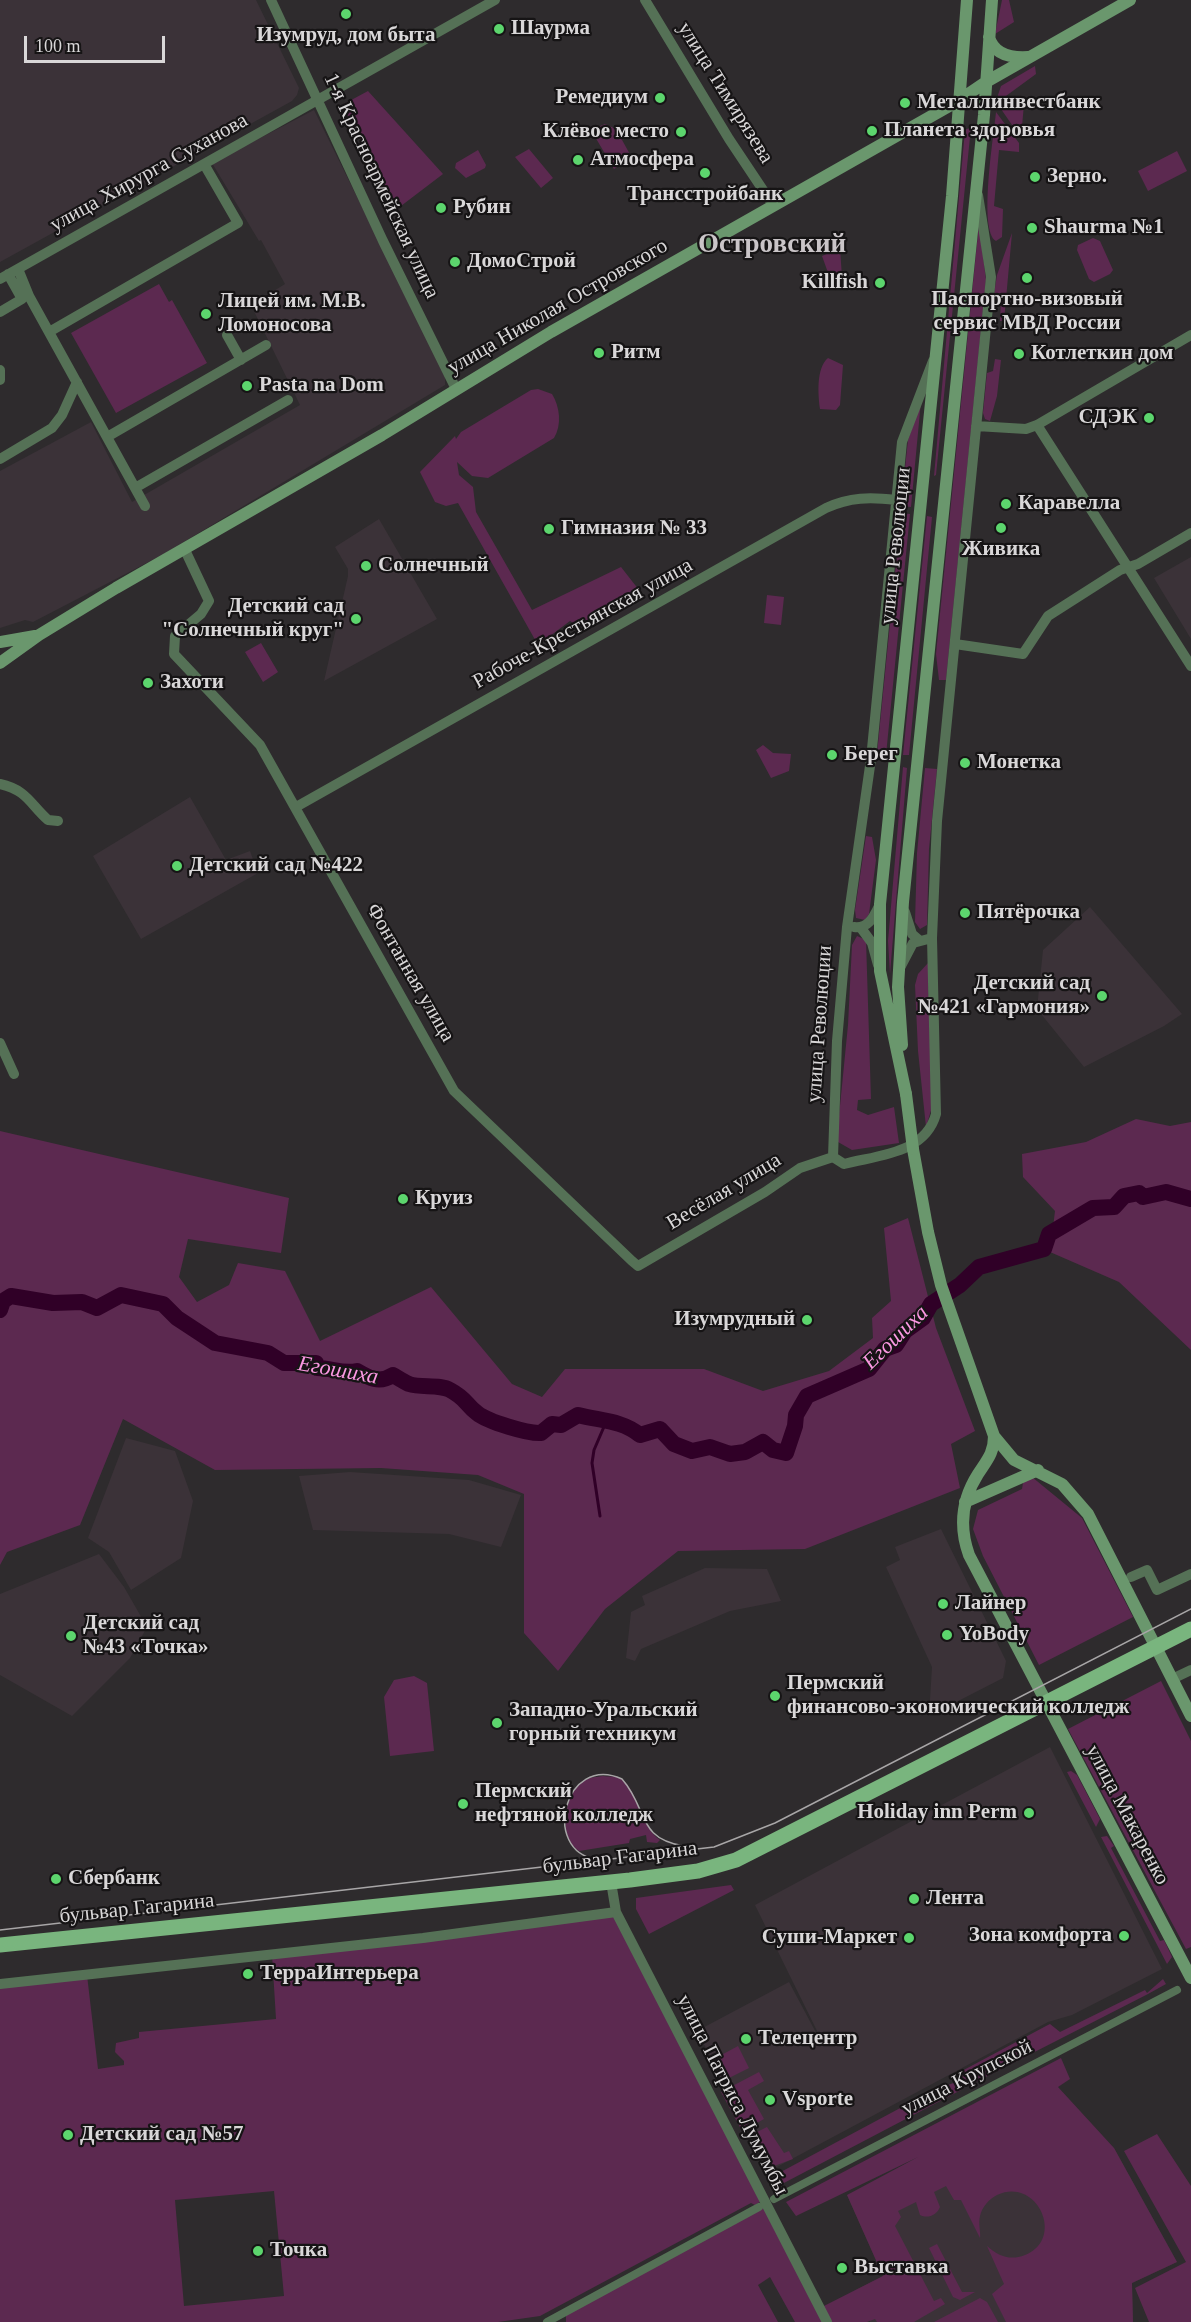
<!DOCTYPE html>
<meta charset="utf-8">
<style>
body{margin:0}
#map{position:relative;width:1191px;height:2322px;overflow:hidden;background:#2e2b2d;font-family:Georgia,serif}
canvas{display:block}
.scale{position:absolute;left:24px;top:36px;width:141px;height:27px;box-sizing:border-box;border:3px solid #d9d7d8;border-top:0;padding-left:8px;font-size:18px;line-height:21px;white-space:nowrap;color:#d9d7d8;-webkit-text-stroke:4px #161415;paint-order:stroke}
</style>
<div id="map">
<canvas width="1191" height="2322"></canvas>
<div class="scale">100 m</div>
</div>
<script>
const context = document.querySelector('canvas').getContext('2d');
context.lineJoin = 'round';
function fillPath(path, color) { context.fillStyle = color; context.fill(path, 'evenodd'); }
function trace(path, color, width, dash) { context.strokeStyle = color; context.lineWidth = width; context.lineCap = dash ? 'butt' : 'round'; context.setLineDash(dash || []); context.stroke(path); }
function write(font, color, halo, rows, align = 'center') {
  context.font = font + ' Georgia,serif'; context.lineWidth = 4.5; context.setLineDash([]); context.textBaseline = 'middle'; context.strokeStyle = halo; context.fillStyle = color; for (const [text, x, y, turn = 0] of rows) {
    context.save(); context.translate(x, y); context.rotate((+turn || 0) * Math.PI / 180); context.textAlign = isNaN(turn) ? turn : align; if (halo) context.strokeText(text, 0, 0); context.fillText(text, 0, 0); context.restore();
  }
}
fillPath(new Path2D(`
 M 0,0 L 256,0 L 299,88 L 297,95 L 292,101 L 0,262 Z
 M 314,110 L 445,375 L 445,385 L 162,555 L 33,622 L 25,620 L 0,628 L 0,471 L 91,422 L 132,502 L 300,405 L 251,305 L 285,284 L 261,240 L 259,241 L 212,163 Z
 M 379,519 L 437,619 L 324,681 L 348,576 L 348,569 L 335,547 Z
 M 1191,557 L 1191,639 L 1154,578 Z
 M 190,797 L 226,860 L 250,851 L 258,873 L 141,939 L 93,856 Z
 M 1090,907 L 1182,1014 L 1164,1026 L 1084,1067 L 1037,1009 L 1043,950 Z
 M 126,1438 L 175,1451 L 193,1501 L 181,1558 L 131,1590 L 109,1552 L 88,1538 Z
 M 350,1472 L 469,1480 L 521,1495 L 501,1547 L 449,1534 L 313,1530 L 299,1476 Z
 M 941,1529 L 1006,1661 L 1003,1678 L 929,1716 L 932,1667 L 886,1567 L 900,1560 L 895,1547 Z
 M 99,1554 L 124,1587 L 147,1627 L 130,1658 L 72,1716 L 0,1675 L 0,1594 Z
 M 705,1568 L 767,1569 L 781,1601 L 730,1611 L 641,1649 L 635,1661 L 626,1658 L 631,1612 L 645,1605 L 642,1596 Z
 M 1050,1747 L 1162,1969 L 1072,2015 L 1048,2022 L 775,2168 L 745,2126 L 705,2046 L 695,2032 L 789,1982 L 821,2042 L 833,2035 L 842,2050 L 832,2032 L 821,2039 L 755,1905 Z
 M 1114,2148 L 1177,2262 L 1132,2283 L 1133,2322 L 870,2322 L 854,2291 L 883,2276 L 847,2195 Z`), '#3b3238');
fillPath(new Path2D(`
 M 1002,0 L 1009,0 L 1014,22 L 995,34 Z
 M 1035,66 L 1036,74 L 995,104 L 1001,86 Z
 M 368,91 L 443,174 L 397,209 L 342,105 Z
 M 1017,100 L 1024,104 L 1021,138 L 1001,109 Z
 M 996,112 L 1019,143 L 1019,152 L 999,150 L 994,206 L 1003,209 L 1002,237 L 996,241 C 978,231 994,134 996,112 Z
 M 605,124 L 616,129 L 632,158 L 614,169 L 591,130 Z
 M 971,127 L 936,475 L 934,476 L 965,130 Z
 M 529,149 L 553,178 L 541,188 L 515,157 Z
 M 478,150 L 486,165 L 485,168 L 466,178 L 455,168 L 456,163 Z
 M 1177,151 L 1187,171 L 1148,191 L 1138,171 Z
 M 979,223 L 986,280 L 946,680 L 939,680 L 936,654 Z
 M 1012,233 L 1004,321 L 1000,321 L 1001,299 L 994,294 L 997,275 Z
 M 1093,238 L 1100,241 L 1113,270 L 1110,274 L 1094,282 L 1089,279 L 1077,250 L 1078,245 Z
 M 840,248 L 842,277 L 831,281 L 822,256 Z
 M 159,284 L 169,302 L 172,300 L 207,363 L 116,413 L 71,333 Z
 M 828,358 L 843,365 L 840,405 L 836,410 L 820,409 C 818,395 816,368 828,358 Z
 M 995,359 L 1001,360 L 997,396 L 990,421 L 985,419 L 983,413 L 987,373 L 993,371 Z
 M 538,389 L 552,394 C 560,407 562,425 554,438 L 488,478 L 472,476 L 457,462 L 459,475 L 473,487 L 476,512 L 532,610 L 621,567 L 639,590 L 578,626 L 570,621 L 538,645 L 458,503 L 446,506 L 435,502 L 420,472 L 455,436 L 456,439 L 461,432 L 531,390 Z
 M 921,401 L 911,507 L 901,506 L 908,440 Z
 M 901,513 L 910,514 L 886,755 L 877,754 Z
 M 927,516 L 932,517 L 909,755 L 903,755 Z
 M 767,595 L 784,597 L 781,625 L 764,623 Z
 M 261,643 L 278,672 L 263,682 L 245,652 Z
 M 763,745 L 773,753 L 791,754 L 789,771 L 771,778 L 756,750 Z
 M 903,767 L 907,768 L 890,974 L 888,941 Z
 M 925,768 L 937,769 L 929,849 L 927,925 L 920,929 L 915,922 L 917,853 Z
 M 866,836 L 872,837 L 876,860 L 869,914 L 865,920 L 856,918 L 855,910 Z
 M 857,936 L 866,940 L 871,1099 L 858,1100 L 857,1110 L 868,1115 L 894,1107 L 899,1143 L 852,1150 L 838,1142 L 838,1126 L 848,1025 L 852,945 Z
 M 928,963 L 932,1107 L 926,1127 L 918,1051 L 915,985 L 918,974 Z
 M 1136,1119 L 1170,1126 L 1191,1122 L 1191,1350 L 1119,1282 L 1050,1252 L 1055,1211 L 1023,1177 L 1022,1154 L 1086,1142 Z
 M 0,1131 L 289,1198 L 281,1253 L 188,1239 L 179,1277 L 197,1302 L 229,1285 L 238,1263 L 285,1271 L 320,1341 L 431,1287 L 512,1384 L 542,1397 L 565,1369 L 704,1369 L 763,1391 L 829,1371 L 873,1338 L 872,1318 L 891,1301 L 884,1228 L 908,1218 L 936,1328 L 975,1431 L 951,1444 L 960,1488 L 805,1549 L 678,1551 L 605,1609 L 558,1671 L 524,1633 L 524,1494 L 478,1475 L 381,1468 L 215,1470 L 123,1419 L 80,1525 L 7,1552 L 0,1565 Z
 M 1032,1477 L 1082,1518 L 1133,1617 L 1039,1665 L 983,1556 L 973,1529 L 978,1510 L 1022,1489 L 1023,1483 Z
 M 414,1676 L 427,1683 L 434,1751 L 390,1756 L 384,1697 L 394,1680 Z
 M 1161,1681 L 1191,1741 L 1191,1947 L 1186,1949 L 1068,1729 Z
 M 1071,1771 L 1077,1775 L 1100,1819 L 1096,1827 L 1067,1772 Z
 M 603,1776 C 608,1777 614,1776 618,1777 C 637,1784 640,1827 660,1840 L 657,1843 L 647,1842 L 646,1835 L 630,1839 L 629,1843 L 579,1851 C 557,1837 564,1792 585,1780 C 590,1777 597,1777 603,1776 Z
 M 1107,1836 L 1114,1846 L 1111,1848 L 1160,1941 L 1164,1940 L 1172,1957 L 1167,1964 L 1101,1837 Z
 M 731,1885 L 734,1890 L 649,1934 L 636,1909 L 636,1898 Z
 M 616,1912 L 763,2200 L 755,2205 L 751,2203 L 540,2316 L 498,2322 L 0,2322 L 0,1984 L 87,1975 L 98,2069 L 124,2065 L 124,2061 L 115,2052 L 116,2043 L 139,2038 L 139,2032 L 276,2019 L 272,1954 ZM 274,2191 L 284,2296 L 184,2306 L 175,2200 Z
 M 1163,1979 L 1166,1984 L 1148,1994 L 968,2086 L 960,2072 L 1046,2026 L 1050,2024 L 1060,2032 L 1145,1990 L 1147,1993 Z
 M 738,2046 L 749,2068 L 725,2080 L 714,2059 Z
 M 1061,2058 L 1070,2079 L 1058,2087 L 1114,2148 L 1177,2262 L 1132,2283 L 1133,2322 L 1006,2322 L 992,2294 L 1004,2284 L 987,2246 C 998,2256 1010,2261 1025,2255 C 1066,2239 1037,2176 997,2195 C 989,2199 982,2207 980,2216 C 978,2224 981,2232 980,2238 L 961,2200 L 954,2200 L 946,2186 L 934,2192 L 940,2207 C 937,2215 928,2219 920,2215 L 916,2202 L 898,2211 L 901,2217 L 895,2226 L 934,2301 L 941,2298 L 945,2304 L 914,2322 L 877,2322 L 875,2319 L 867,2322 L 795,2322 L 770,2277 L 758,2285 L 778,2322 L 566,2322 L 566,2312 L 765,2204 L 820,2308 L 883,2276 L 847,2195 L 918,2157 L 796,2216 L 786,2202 Z
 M 759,2072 L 764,2081 L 748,2090 L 764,2119 L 742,2131 L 721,2092 Z
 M 956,2082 L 961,2090 L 782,2184 L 777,2174 L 932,2091 Z
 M 767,2127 L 784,2153 L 789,2151 L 793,2159 L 774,2166 L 751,2135 Z
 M 1157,2134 L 1191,2186 L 1191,2322 L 1149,2322 L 1135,2288 L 1186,2262 L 1124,2151 Z
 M 937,2244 L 962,2292 L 975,2292 L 960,2300 L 953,2297 L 929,2248 Z
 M 980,2298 L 987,2302 L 998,2322 L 934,2322 Z`), '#5c2950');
trace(new Path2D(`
 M 600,1516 L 592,1463 L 594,1450 L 606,1422`), '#300027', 3);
trace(new Path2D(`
 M 0,1310 L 3,1301 L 11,1296 L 53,1303 L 82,1302 L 97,1308 L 121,1295 L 163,1304 L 177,1318 L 215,1343 L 268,1353 L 284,1363 L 316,1363 L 317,1368 C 332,1368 342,1374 357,1371 C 369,1378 379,1384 393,1375 C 398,1378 404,1382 409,1384 C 421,1388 440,1384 450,1390 C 467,1399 465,1404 477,1413 C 488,1422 529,1434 541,1433 L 552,1424 L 561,1425 L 578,1415 C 601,1421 621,1420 640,1435 L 660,1429 L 674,1444 L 692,1451 L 710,1447 L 730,1454 L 745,1452 L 763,1442 L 773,1450 L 786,1453 L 795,1426 L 796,1415 L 807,1396 L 869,1369 L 885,1349 L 896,1345 L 905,1331 L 923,1318 L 931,1304 L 960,1285 L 979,1267 L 1044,1249 L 1049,1234 L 1093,1208 L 1114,1207 L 1124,1196 L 1139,1193 L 1143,1197 L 1166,1192 L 1191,1199`), '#300027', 16);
trace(new Path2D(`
 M 774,2199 L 1177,1990
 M 547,2322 L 759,2207`), '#557156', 8);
trace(new Path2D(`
 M 271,0 L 383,241 L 456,389
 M 645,0 L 729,139 L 773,205
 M 18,269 L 29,296 L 145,506
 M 0,279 L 495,0
 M 0,312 L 22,299 L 8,274
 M 49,332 L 238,223 L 204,164
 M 227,335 L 241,360
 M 0,370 L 0,380
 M 1037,425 L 1191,666
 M 976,426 L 1026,429 L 1037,425 L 1191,335
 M 107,437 L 266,345
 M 0,459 L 52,428 L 62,415 L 77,382
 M 135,488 L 288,400
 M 185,550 L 209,601 L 201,614 L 175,636 L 174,654 L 260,745 L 454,1091 L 632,1261 L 638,1266 L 765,1192 L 800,1168 L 833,1157
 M 955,644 L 1023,654 L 1048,616 L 1120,570 L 1138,564 L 1191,533
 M 0,784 C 27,790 30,804 48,820 L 58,821
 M 296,807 L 826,508 C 850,497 870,497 896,500
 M 905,912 L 912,934 L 919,940
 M 854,927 C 869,929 874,916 880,904
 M 861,928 L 872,943 L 878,965
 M 901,966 L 913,943 L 932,938
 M 0,1043 L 14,1074
 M 833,1157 L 844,1164 C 878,1155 925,1154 936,1114 L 932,938 L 937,821 L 991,277 L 978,195
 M 833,1157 L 837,1041 L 847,927 L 871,759 L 902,442 L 933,361
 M 1131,1577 L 1147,1570 L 1157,1590 L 1191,1574
 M 1172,1679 L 1191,1670
 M 611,1882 L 616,1912 L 827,2322
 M 0,1984 L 423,1938 L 616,1912`), '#557156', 10);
trace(new Path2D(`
 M 989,37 C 994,55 1012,58 1028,57
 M 0,642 L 35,636
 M 0,663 L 39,635 L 116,588 L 382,435 L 551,332 L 958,101 L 986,82 L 1130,0
 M 902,1045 L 898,987 L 903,902 L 984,115 L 992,0
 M 906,1094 L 880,971 L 880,904 L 952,196 L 967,0
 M 913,1149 L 928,1232 L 941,1285 L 994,1436 L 1014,1460 L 1062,1484 L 1088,1514 L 1191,1716
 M 994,1436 C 994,1453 987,1460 978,1474 C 962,1499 959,1527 969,1555 L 1191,1978
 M 965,1502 L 1038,1470`), '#6a976d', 12);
trace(new Path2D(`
 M 0,1945 L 630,1880 L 698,1871 L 736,1860 L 1191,1629`), '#79b57e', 15);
trace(new Path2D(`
 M 596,1859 C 541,1851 564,1753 622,1779 C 649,1810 636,1838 684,1846
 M 0,1930 L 714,1847 L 775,1823 L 1191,1609`), '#a8a6a7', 1.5);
trace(new Path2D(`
 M 906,1094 L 913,1149`), '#6a976d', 12);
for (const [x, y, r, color] of [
 [346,14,6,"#5cd56d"],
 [499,29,6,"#5cd56d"],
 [660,98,6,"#5cd56d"],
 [905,103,6,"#5cd56d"],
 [872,131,6,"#5cd56d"],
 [681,132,6,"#5cd56d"],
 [578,160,6,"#5cd56d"],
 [705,173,6,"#5cd56d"],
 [1035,177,6,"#5cd56d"],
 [441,208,6,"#5cd56d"],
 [1032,228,6,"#5cd56d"],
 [455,262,6,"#5cd56d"],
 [1027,278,6,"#5cd56d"],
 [880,283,6,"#5cd56d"],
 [206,314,6,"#5cd56d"],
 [599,353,6,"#5cd56d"],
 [1019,354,6,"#5cd56d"],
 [247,386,6,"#5cd56d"],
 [1149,418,6,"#5cd56d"],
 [1006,504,6,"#5cd56d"],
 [1001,528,6,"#5cd56d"],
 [549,529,6,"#5cd56d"],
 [366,566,6,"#5cd56d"],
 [356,619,6,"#5cd56d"],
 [148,683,6,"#5cd56d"],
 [832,755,6,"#5cd56d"],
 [965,763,6,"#5cd56d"],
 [177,866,6,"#5cd56d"],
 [965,913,6,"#5cd56d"],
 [1102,996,6,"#5cd56d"],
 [403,1199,6,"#5cd56d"],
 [807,1320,6,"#5cd56d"],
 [943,1604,6,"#5cd56d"],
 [947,1635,6,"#5cd56d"],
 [71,1636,6,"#5cd56d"],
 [775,1696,6,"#5cd56d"],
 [497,1723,6,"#5cd56d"],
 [463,1804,6,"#5cd56d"],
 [1029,1813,6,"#5cd56d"],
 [56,1879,6,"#5cd56d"],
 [914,1899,6,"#5cd56d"],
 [1124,1936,6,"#5cd56d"],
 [909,1938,6,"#5cd56d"],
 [248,1974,6,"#5cd56d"],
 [746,2039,6,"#5cd56d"],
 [770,2100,6,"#5cd56d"],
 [68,2135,6,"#5cd56d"],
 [258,2251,6,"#5cd56d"],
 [842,2268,6,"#5cd56d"]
]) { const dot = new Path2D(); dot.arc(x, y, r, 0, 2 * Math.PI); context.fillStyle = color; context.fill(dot); trace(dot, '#161415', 2); }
write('bold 21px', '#d9d7d8', '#161415', [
 ["Шаурма",511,29],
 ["Изумруд, дом быта",346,36,"center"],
 ["Ремедиум",648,98,"right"],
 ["Металлинвестбанк",917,103],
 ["Планета здоровья",884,131],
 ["Клёвое место",669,132,"right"],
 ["Атмосфера",590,160],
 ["Зерно.",1047,177],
 ["Трансстройбанк",705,195,"center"],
 ["Рубин",453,208],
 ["Shaurma №1",1044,228],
 ["ДомоСтрой",467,262],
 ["Killfish",868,283,"right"],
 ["Паспортно-визовый",1027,300,"center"],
 ["сервис МВД России",1027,324,"center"],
 ["Лицей им. М.В.",218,302],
 ["Ломоносова",218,326],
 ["Ритм",611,353],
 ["Котлеткин дом",1031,354],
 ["Pasta na Dom",259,386],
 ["СДЭК",1137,418,"right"],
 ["Каравелла",1018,504],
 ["Гимназия № 33",561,529],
 ["Живика",1001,550,"center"],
 ["Солнечный",378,566],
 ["Детский сад",344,607,"right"],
 ["\"Солнечный круг\"",344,631,"right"],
 ["Захоти",160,683],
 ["Берег",844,755],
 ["Монетка",977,763],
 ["Детский сад №422",189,866],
 ["Пятёрочка",977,913],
 ["Детский сад",1090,984,"right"],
 ["№421 «Гармония»",1090,1008,"right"],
 ["Круиз",415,1199],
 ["Изумрудный",795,1320,"right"],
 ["Лайнер",955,1604],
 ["Детский сад",83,1624],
 ["№43 «Точка»",83,1648],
 ["YoBody",959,1635],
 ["Пермский",787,1684],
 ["финансово-экономический колледж",787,1708],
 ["Западно-Уральский",509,1711],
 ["горный техникум",509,1735],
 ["Пермский",475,1792],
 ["нефтяной колледж",475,1816],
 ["Holiday inn Perm",1017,1813,"right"],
 ["Сбербанк",68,1879],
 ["Лента",926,1899],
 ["Зона комфорта",1112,1936,"right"],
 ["Суши-Маркет",897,1938,"right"],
 ["ТерраИнтерьера",260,1974],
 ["Телецентр",758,2039],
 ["Vsporte",782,2100],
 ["Детский сад №57",80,2135],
 ["Точка",270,2251],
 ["Выставка",854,2268]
], 'left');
write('21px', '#d9d7d8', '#161415', [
 ["улица Тимирязева",725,93,58],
 ["улица Хирурга Суханова",149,173,-29],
 ["1-я Красноармейская улица",381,186,65],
 ["улица Николая Островского",558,307,-30],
 ["улица Революции",896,546,-84],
 ["Рабоче-Крестьянская улица",583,624,-29],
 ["Фонтанная улица",410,973,60],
 ["улица Революции",820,1024,-86],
 ["Весёлая улица",724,1192,-31],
 ["улица Макаренко",1127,1815,62],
 ["бульвар Гагарина",620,1858,-7],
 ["бульвар Гагарина",137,1909,-6],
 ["улица Крупской",967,2078,-27],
 ["улица Патриса Лумумбы",732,2095,63]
]);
write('italic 22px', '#fb98e2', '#161415', [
 ["Егошиха",896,1338,-44],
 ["Егошиха",338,1371,10]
]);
write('bold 27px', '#cac5c8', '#161415', [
 ["Островский",772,245]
]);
</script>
